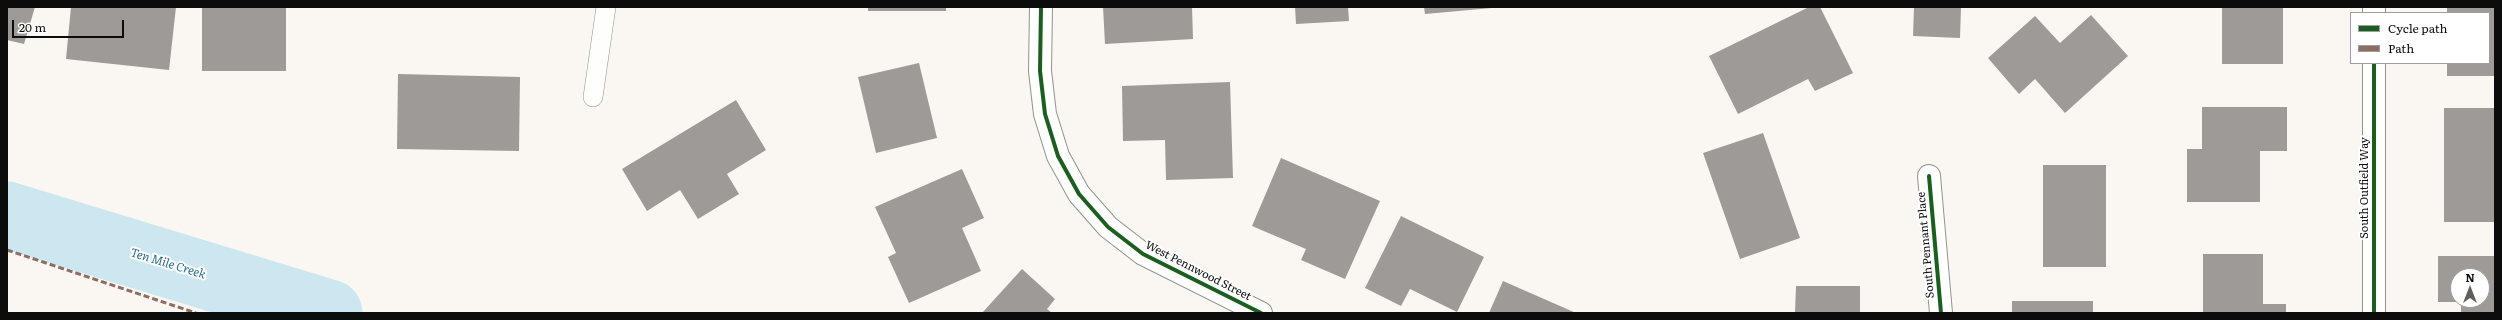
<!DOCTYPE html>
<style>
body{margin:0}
#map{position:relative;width:2502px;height:320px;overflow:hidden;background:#faf7f2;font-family:Literata,serif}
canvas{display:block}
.frame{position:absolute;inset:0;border:8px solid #0c0c0c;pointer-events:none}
.legend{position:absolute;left:2350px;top:12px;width:140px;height:52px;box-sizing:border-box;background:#fff;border:1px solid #9e9e9e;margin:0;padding:5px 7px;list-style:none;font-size:12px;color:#0c0c0c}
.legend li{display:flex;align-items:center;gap:8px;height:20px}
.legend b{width:20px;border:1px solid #9e9e9e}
.north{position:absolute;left:2450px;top:268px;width:40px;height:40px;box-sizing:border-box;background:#fff;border:1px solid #9e9e9e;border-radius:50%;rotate:0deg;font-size:11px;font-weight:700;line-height:16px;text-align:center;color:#0c0c0c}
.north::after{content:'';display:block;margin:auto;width:14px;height:18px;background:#5f5e5c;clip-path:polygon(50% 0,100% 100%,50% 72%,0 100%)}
.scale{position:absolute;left:12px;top:20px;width:112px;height:18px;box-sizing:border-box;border:2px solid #0c0c0c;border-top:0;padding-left:5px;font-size:12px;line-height:14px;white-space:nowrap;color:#0c0c0c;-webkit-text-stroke:3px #fff;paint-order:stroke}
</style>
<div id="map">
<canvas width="2502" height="320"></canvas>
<div class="frame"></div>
<ul class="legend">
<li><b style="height:5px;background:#1b5e20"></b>Cycle path</li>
<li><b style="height:5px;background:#8d6e63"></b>Path</li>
</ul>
<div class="north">N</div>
<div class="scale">20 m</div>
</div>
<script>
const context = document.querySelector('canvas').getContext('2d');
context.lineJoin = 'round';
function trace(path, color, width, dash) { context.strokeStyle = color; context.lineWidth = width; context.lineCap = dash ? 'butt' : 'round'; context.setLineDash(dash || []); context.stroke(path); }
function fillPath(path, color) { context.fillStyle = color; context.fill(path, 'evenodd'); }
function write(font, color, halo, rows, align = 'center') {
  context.font = font + ' Literata,serif'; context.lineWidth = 4; context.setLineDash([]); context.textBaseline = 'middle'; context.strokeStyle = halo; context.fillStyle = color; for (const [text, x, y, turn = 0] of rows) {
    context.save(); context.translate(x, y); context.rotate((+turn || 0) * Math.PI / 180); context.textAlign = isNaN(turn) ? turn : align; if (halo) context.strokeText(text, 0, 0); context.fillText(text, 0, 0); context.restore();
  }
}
trace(new Path2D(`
 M 7,215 L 329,313`), '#cce7f0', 67);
fillPath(new Path2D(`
 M 7,7 L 35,7 L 24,44 L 7,40 Z
 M 71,7 L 176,7 L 169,70 L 66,59 Z
 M 202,7 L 286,7 L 286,71 L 202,71 Z
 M 868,7 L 946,7 L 946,11 L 868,11 Z
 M 1103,7 L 1192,7 L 1193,39 L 1105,44 Z
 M 1295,7 L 1348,7 L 1349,21 L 1296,24 Z
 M 1424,7 L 1492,7 L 1492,8 L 1425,14 Z
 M 1809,7 L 1820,7 L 1853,73 L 1815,91 L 1808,79 L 1738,114 L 1709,56 Z
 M 1914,7 L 1961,7 L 1960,38 L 1913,36 Z
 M 2222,7 L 2283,7 L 2283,64 L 2222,64 Z
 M 2447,7 L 2495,7 L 2495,76 L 2447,76 L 2447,63 L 2489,63 L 2489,13 L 2447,13 Z
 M 2091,15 L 2128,56 L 2065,113 L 2035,79 L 2019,94 L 1988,58 L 2035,16 L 2060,43 Z
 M 919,63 L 937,138 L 876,153 L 858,77 Z
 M 398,74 L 520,77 L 519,151 L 397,149 Z
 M 1230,82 L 1233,178 L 1166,180 L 1165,140 L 1123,141 L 1122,86 Z
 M 736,100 L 766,150 L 727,174 L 739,194 L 698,219 L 680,190 L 647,211 L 622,169 Z
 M 2202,107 L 2287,107 L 2287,151 L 2260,151 L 2260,202 L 2187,202 L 2187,149 L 2202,149 Z
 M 2444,108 L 2495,108 L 2495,222 L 2444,222 Z
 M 1763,133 L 1800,238 L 1740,259 L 1703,153 Z
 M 1281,158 L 1380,201 L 1345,279 L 1301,260 L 1306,249 L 1252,226 Z
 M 2043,165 L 2106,165 L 2106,267 L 2043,267 Z
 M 962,169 L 984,218 L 962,228 L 981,271 L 909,303 L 888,257 L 896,253 L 875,207 Z
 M 1401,216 L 1484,257 L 1457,312 L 1410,289 L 1401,306 L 1365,288 Z
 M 2203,254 L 2263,254 L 2263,304 L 2286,304 L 2286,313 L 2203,313 Z
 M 2438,256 L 2495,256 L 2495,313 L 2461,313 L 2461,302 L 2438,302 ZM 2458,276 L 2482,276 L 2482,300 L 2458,300 Z
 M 1022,269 L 1055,299 L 1047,309 L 1052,313 L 982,313 Z
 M 1503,281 L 1576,313 L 1489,313 Z
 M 1796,286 L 1860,286 L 1860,313 L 1795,313 Z
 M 2012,301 L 2093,301 L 2093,313 L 2012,313 Z`), '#9d9a97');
const service = new Path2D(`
 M 593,97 L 606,7`);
const minor = new Path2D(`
 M 1041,7 L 1040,71 L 1045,114 L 1058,156 L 1079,194 L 1108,227 L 1143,254 L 1261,313
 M 2374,7 L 2374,13
 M 2374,63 L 2374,313
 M 1929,176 L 1941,313`);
trace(service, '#939290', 20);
trace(minor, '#939290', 24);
trace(service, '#fefefd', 19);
trace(minor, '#fefefd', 22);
trace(new Path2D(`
 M 7,250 L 196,313`), '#8d6e63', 3, [6, 3]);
trace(new Path2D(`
 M 1041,7 L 1040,71 L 1045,114 L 1058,156 L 1079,194 L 1108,227 L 1143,254 L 1261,313
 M 2374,63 L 2374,313
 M 1929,176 L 1941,313`), '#1b5e20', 4);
write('11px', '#0c0c0c', '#fff', [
 ["South Outfield Way",2365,188,-90],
 ["South Pennant Place",1926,245,-95],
 ["West Pennwood Street",1198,271,27]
]);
write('italic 12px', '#246c90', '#fff', [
 ["Ten Mile Creek",168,264,17]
]);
</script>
